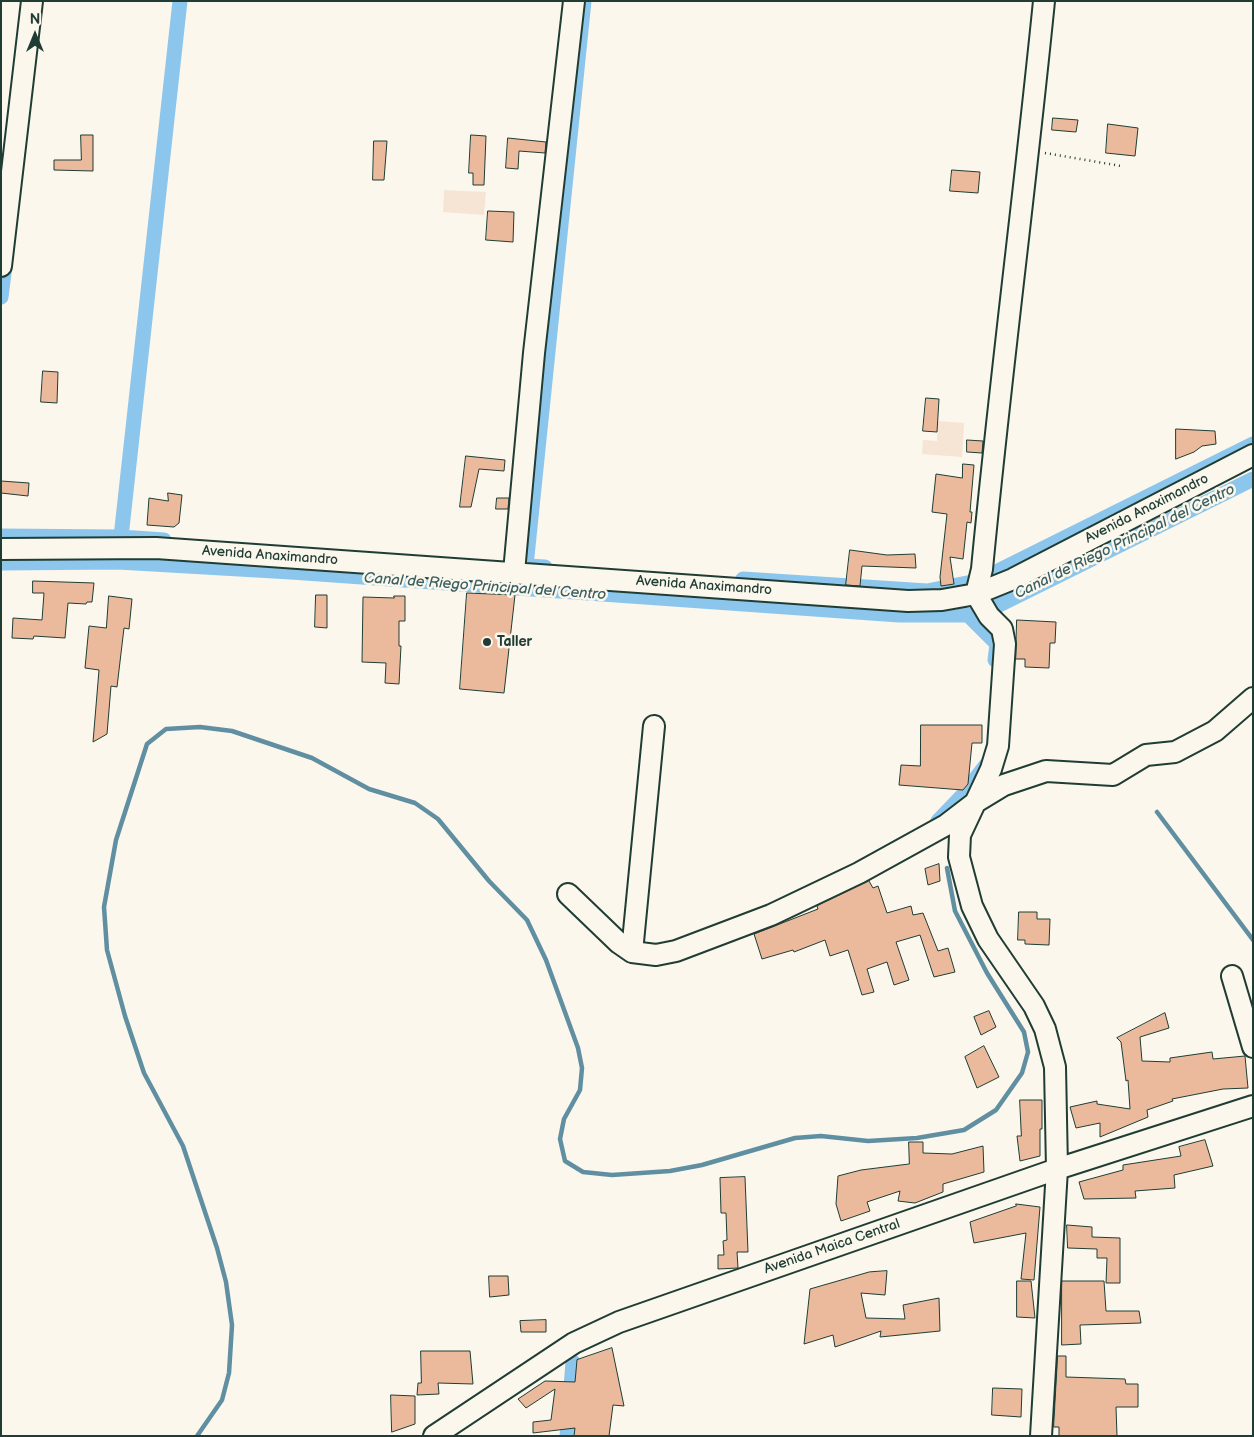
<!DOCTYPE html>
<style>
body{margin:0}
#map{position:relative;width:1254px;height:1437px;overflow:hidden;background:#fbf7ec;font-family:"Balsamiq Sans",sans-serif}
canvas{display:block}
.frame{position:absolute;inset:0;border:2px solid #1f3d34;pointer-events:none}
.north{position:absolute;left:10px;top:10px;width:50px;height:50px;-webkit-text-stroke:4px #fbf7ec;paint-order:stroke;rotate:0deg;font-size:14px;font-weight:700;line-height:20px;text-align:center;color:#1f3d34}
.north::after{content:'';display:block;margin:auto;width:18px;height:22px;background:#1f3d34;clip-path:polygon(50% 0,100% 100%,50% 72%,0 100%)}
</style>
<div id="map">
<canvas width="1254" height="1437"></canvas>
<div class="frame"></div>
<div class="north">N</div>
</div>
<script>
const context = document.querySelector('canvas').getContext('2d');
context.lineJoin = 'round';
function fillPath(path, color) { context.fillStyle = color; context.fill(path, 'evenodd'); }
function trace(path, color, width, dash) { context.strokeStyle = color; context.lineWidth = width; context.lineCap = dash ? 'butt' : 'round'; context.setLineDash(dash || []); context.stroke(path); }
function write(font, color, halo, rows, align = 'center') {
  context.font = font + ' "Balsamiq Sans",sans-serif'; context.lineWidth = 5; context.setLineDash([]); context.textBaseline = 'middle'; context.strokeStyle = halo; context.fillStyle = color; for (const [text, x, y, turn = 0] of rows) {
    context.save(); context.translate(x, y); context.rotate((+turn || 0) * Math.PI / 180); context.textAlign = isNaN(turn) ? turn : align; if (halo) context.strokeText(text, 0, 0); context.fillText(text, 0, 0); context.restore();
  }
}
fillPath(new Path2D(`
 M 444,190 L 486,192 L 484,215 L 443,212 Z
 M 938,421 L 964,423 L 962,457 L 922,454 L 923,440 L 937,441 Z`), '#f6e5d4');
trace(new Path2D(`
 M 1157,812 L 1253,940
 M 197,1436 L 222,1400 L 229,1373 L 232,1325 L 226,1282 L 217,1248 L 183,1146 L 144,1073 L 125,1016 L 107,950 L 104,907 L 116,840 L 147,744 L 166,729 L 200,727 L 232,731 L 312,758 L 369,789 L 415,803 L 438,819 L 489,881 L 527,920 L 546,960 L 578,1048 L 582,1068 L 580,1090 L 564,1119 L 560,1139 L 565,1161 L 583,1172 L 612,1175 L 670,1171 L 702,1165 L 795,1138 L 821,1136 L 868,1141 L 917,1138 L 964,1130 L 996,1110 L 1022,1073 L 1028,1052 L 1024,1032 L 987,973 L 955,911 L 947,868`), '#618fa2', 4.5);
trace(new Path2D(`
 M 1,297 L 6,257
 M 1,536 L 121,537 L 164,540
 M 121,537 L 180,1
 M 1,563 L 118,562 L 291,572 L 899,615 L 968,615 L 997,644 L 995,660
 M 545,567 L 526,566 L 584,1
 M 992,574 L 1253,444
 M 743,579 L 927,591 L 972,582
 M 997,606 L 1253,479
 M 938,821 L 961,797 L 986,765
 M 567,1436 L 573,1362`), '#8dc6ec', 15);
const building = new Path2D(`
 M 1053,118 L 1078,120 L 1076,132 L 1052,130 Z
 M 1108,124 L 1138,128 L 1135,156 L 1106,153 Z
 M 81,135 L 93,135 L 93,171 L 54,170 L 54,160 L 81,160 Z
 M 471,135 L 486,136 L 484,185 L 473,185 L 473,173 L 469,173 Z
 M 508,138 L 546,142 L 545,153 L 519,151 L 518,169 L 506,168 Z
 M 374,141 L 387,141 L 384,180 L 373,180 Z
 M 952,170 L 980,172 L 978,193 L 950,191 Z
 M 488,211 L 514,212 L 513,242 L 486,240 Z
 M 43,371 L 58,372 L 57,403 L 41,402 Z
 M 926,398 L 939,399 L 937,432 L 923,431 Z
 M 1176,429 L 1215,431 L 1216,444 L 1202,446 L 1194,452 L 1176,459 Z
 M 967,440 L 983,441 L 982,453 L 967,452 Z
 M 466,456 L 505,460 L 504,471 L 479,469 L 471,507 L 460,507 Z
 M 963,464 L 974,465 L 970,512 L 972,512 L 971,523 L 967,522 L 963,559 L 950,557 L 954,584 L 941,586 L 940,577 L 947,514 L 932,512 L 936,474 L 962,478 Z
 M 1,481 L 29,483 L 28,496 L 1,493 Z
 M 168,493 L 182,495 L 179,523 L 174,527 L 147,525 L 149,498 L 168,501 Z
 M 497,498 L 509,498 L 508,509 L 496,509 Z
 M 850,550 L 887,555 L 915,554 L 916,568 L 862,566 L 860,586 L 846,585 Z
 M 33,581 L 94,583 L 92,602 L 87,602 L 86,604 L 68,603 L 65,638 L 34,636 L 33,639 L 12,638 L 13,618 L 42,620 L 44,593 L 33,593 Z
 M 467,593 L 515,595 L 504,693 L 460,689 Z
 M 316,595 L 327,595 L 327,628 L 315,627 Z
 M 109,596 L 132,599 L 129,629 L 124,628 L 117,687 L 111,686 L 107,734 L 93,742 L 99,670 L 85,668 L 89,626 L 106,628 Z
 M 394,596 L 405,596 L 405,621 L 399,621 L 399,646 L 401,646 L 399,684 L 385,683 L 386,663 L 362,662 L 363,597 L 394,598 Z
 M 1017,620 L 1056,622 L 1055,643 L 1050,643 L 1049,668 L 1025,667 L 1025,659 L 1016,659 Z
 M 921,725 L 982,725 L 982,743 L 972,743 L 968,784 L 963,790 L 899,785 L 901,765 L 920,766 Z
 M 939,864 L 940,881 L 928,885 L 925,869 Z
 M 869,881 L 873,888 L 878,886 L 887,913 L 911,906 L 913,915 L 923,913 L 938,951 L 948,948 L 955,972 L 934,977 L 920,935 L 896,942 L 909,980 L 894,985 L 887,962 L 867,969 L 874,992 L 862,995 L 848,950 L 830,956 L 825,940 L 794,952 L 793,950 L 762,959 L 754,934 L 818,909 L 817,906 Z
 M 1019,912 L 1037,912 L 1037,919 L 1050,919 L 1049,945 L 1025,944 L 1025,940 L 1018,940 Z
 M 989,1011 L 996,1027 L 981,1035 L 974,1017 Z
 M 1165,1013 L 1169,1028 L 1140,1037 L 1142,1061 L 1170,1062 L 1170,1058 L 1212,1052 L 1213,1059 L 1245,1056 L 1248,1088 L 1223,1089 L 1172,1099 L 1173,1101 L 1147,1110 L 1148,1117 L 1100,1137 L 1100,1123 L 1076,1128 L 1070,1107 L 1097,1101 L 1097,1104 L 1130,1109 L 1128,1080 L 1126,1081 L 1121,1042 L 1117,1038 Z
 M 984,1046 L 999,1077 L 977,1088 L 965,1057 Z
 M 1020,1100 L 1042,1100 L 1042,1129 L 1040,1129 L 1040,1156 L 1020,1161 L 1017,1136 L 1021,1136 Z
 M 1205,1140 L 1213,1166 L 1174,1175 L 1175,1188 L 1135,1191 L 1136,1198 L 1084,1199 L 1079,1182 L 1123,1170 L 1123,1165 L 1181,1156 L 1179,1147 Z
 M 909,1142 L 923,1142 L 923,1153 L 952,1154 L 983,1146 L 984,1172 L 943,1184 L 943,1192 L 915,1203 L 898,1201 L 900,1191 L 867,1202 L 870,1211 L 841,1221 L 836,1204 L 838,1176 L 861,1170 L 909,1164 Z
 M 745,1177 L 748,1252 L 737,1252 L 738,1268 L 718,1269 L 718,1255 L 724,1255 L 723,1241 L 727,1240 L 726,1213 L 721,1213 L 720,1178 Z
 M 1016,1204 L 1040,1207 L 1034,1280 L 1021,1279 L 1026,1233 L 974,1243 L 970,1222 L 1016,1206 Z
 M 1067,1225 L 1092,1227 L 1092,1237 L 1120,1238 L 1120,1283 L 1106,1283 L 1107,1258 L 1097,1258 L 1097,1249 L 1068,1248 Z
 M 887,1271 L 885,1295 L 861,1293 L 866,1318 L 905,1319 L 903,1305 L 939,1298 L 940,1331 L 880,1337 L 881,1331 L 835,1347 L 833,1335 L 804,1344 L 810,1289 L 869,1272 Z
 M 489,1276 L 508,1276 L 509,1295 L 490,1297 Z
 M 1017,1281 L 1031,1281 L 1035,1318 L 1017,1317 Z
 M 1062,1281 L 1104,1281 L 1106,1311 L 1139,1311 L 1141,1323 L 1080,1325 L 1081,1344 L 1062,1345 Z
 M 546,1320 L 546,1332 L 521,1332 L 520,1321 Z
 M 612,1348 L 624,1406 L 613,1405 L 609,1436 L 574,1436 L 575,1428 L 533,1433 L 533,1422 L 551,1420 L 555,1389 L 526,1408 L 518,1399 L 545,1381 L 575,1382 L 577,1360 Z
 M 421,1351 L 470,1351 L 473,1384 L 438,1383 L 439,1394 L 417,1395 L 418,1383 L 421,1383 Z
 M 1058,1356 L 1066,1356 L 1066,1377 L 1125,1379 L 1126,1384 L 1138,1384 L 1138,1407 L 1116,1407 L 1117,1436 L 1059,1436 L 1059,1427 L 1054,1427 Z
 M 993,1388 L 1022,1389 L 1021,1417 L 992,1415 Z
 M 391,1395 L 415,1396 L 415,1424 L 392,1432 Z`);
fillPath(building, '#ebba9c');
trace(building, '#1f3d34', 1);
const minor = new Path2D(`
 M 1,266 L 32,1
 M 1,549 L 156,548 L 908,601 L 942,600 L 976,594 L 1013,579 L 1253,455
 M 514,572 L 534,353 L 574,1
 M 568,894 L 619,943 L 632,952 L 656,955 L 676,951 L 771,915 L 859,873 L 946,825 L 976,802 L 1004,785 L 1046,771 L 1113,775 L 1146,755 L 1175,752 L 1215,731 L 1253,698
 M 632,952 L 654,726
 M 1232,976 L 1253,1047
 M 434,1436 L 574,1343 L 619,1322 L 1057,1169 L 1253,1106
 M 1041,1436 L 1057,1169 L 1055,1067 L 1045,1029 L 1034,1006 L 988,939 L 972,906 L 959,857 L 960,835 L 991,769 L 998,746 L 1005,644 L 1002,629 L 989,616 L 976,594 L 982,569 C 1000,380 1025,191 1044,1`);
trace(minor, '#1f3d34', 24);
trace(new Path2D(`
 M 1045,153 L 1121,166`), '#1f3d34', 2.5, [1, 4]);
trace(minor, '#fbf7ec', 20);
for (const [x, y, r, color] of [
 [487,642,5,"#1f3d34"]
]) { const dot = new Path2D(); dot.arc(x, y, r, 0, 2 * Math.PI); context.fillStyle = color; context.fill(dot); trace(dot, '#fbf7ec', 2); }
write('14px', '#1f3d34', '#fbf7ec', [
 ["Avenida Anaximandro",1147,509,-27],
 ["Avenida Anaximandro",270,556,4],
 ["Avenida Anaximandro",704,586,4],
 ["Avenida Maica Central",832,1247,-19]
]);
write('bold 14px', '#1f3d34', '#fbf7ec', [
 ["Taller",497,642]
], 'left');
write('italic 15px', '#3a5f62', '#fbf7ec', [
 ["Canal de Riego Principal del Centro",1125,542,-26],
 ["Canal de Riego Principal del Centro",485,587,4]
]);
</script>
